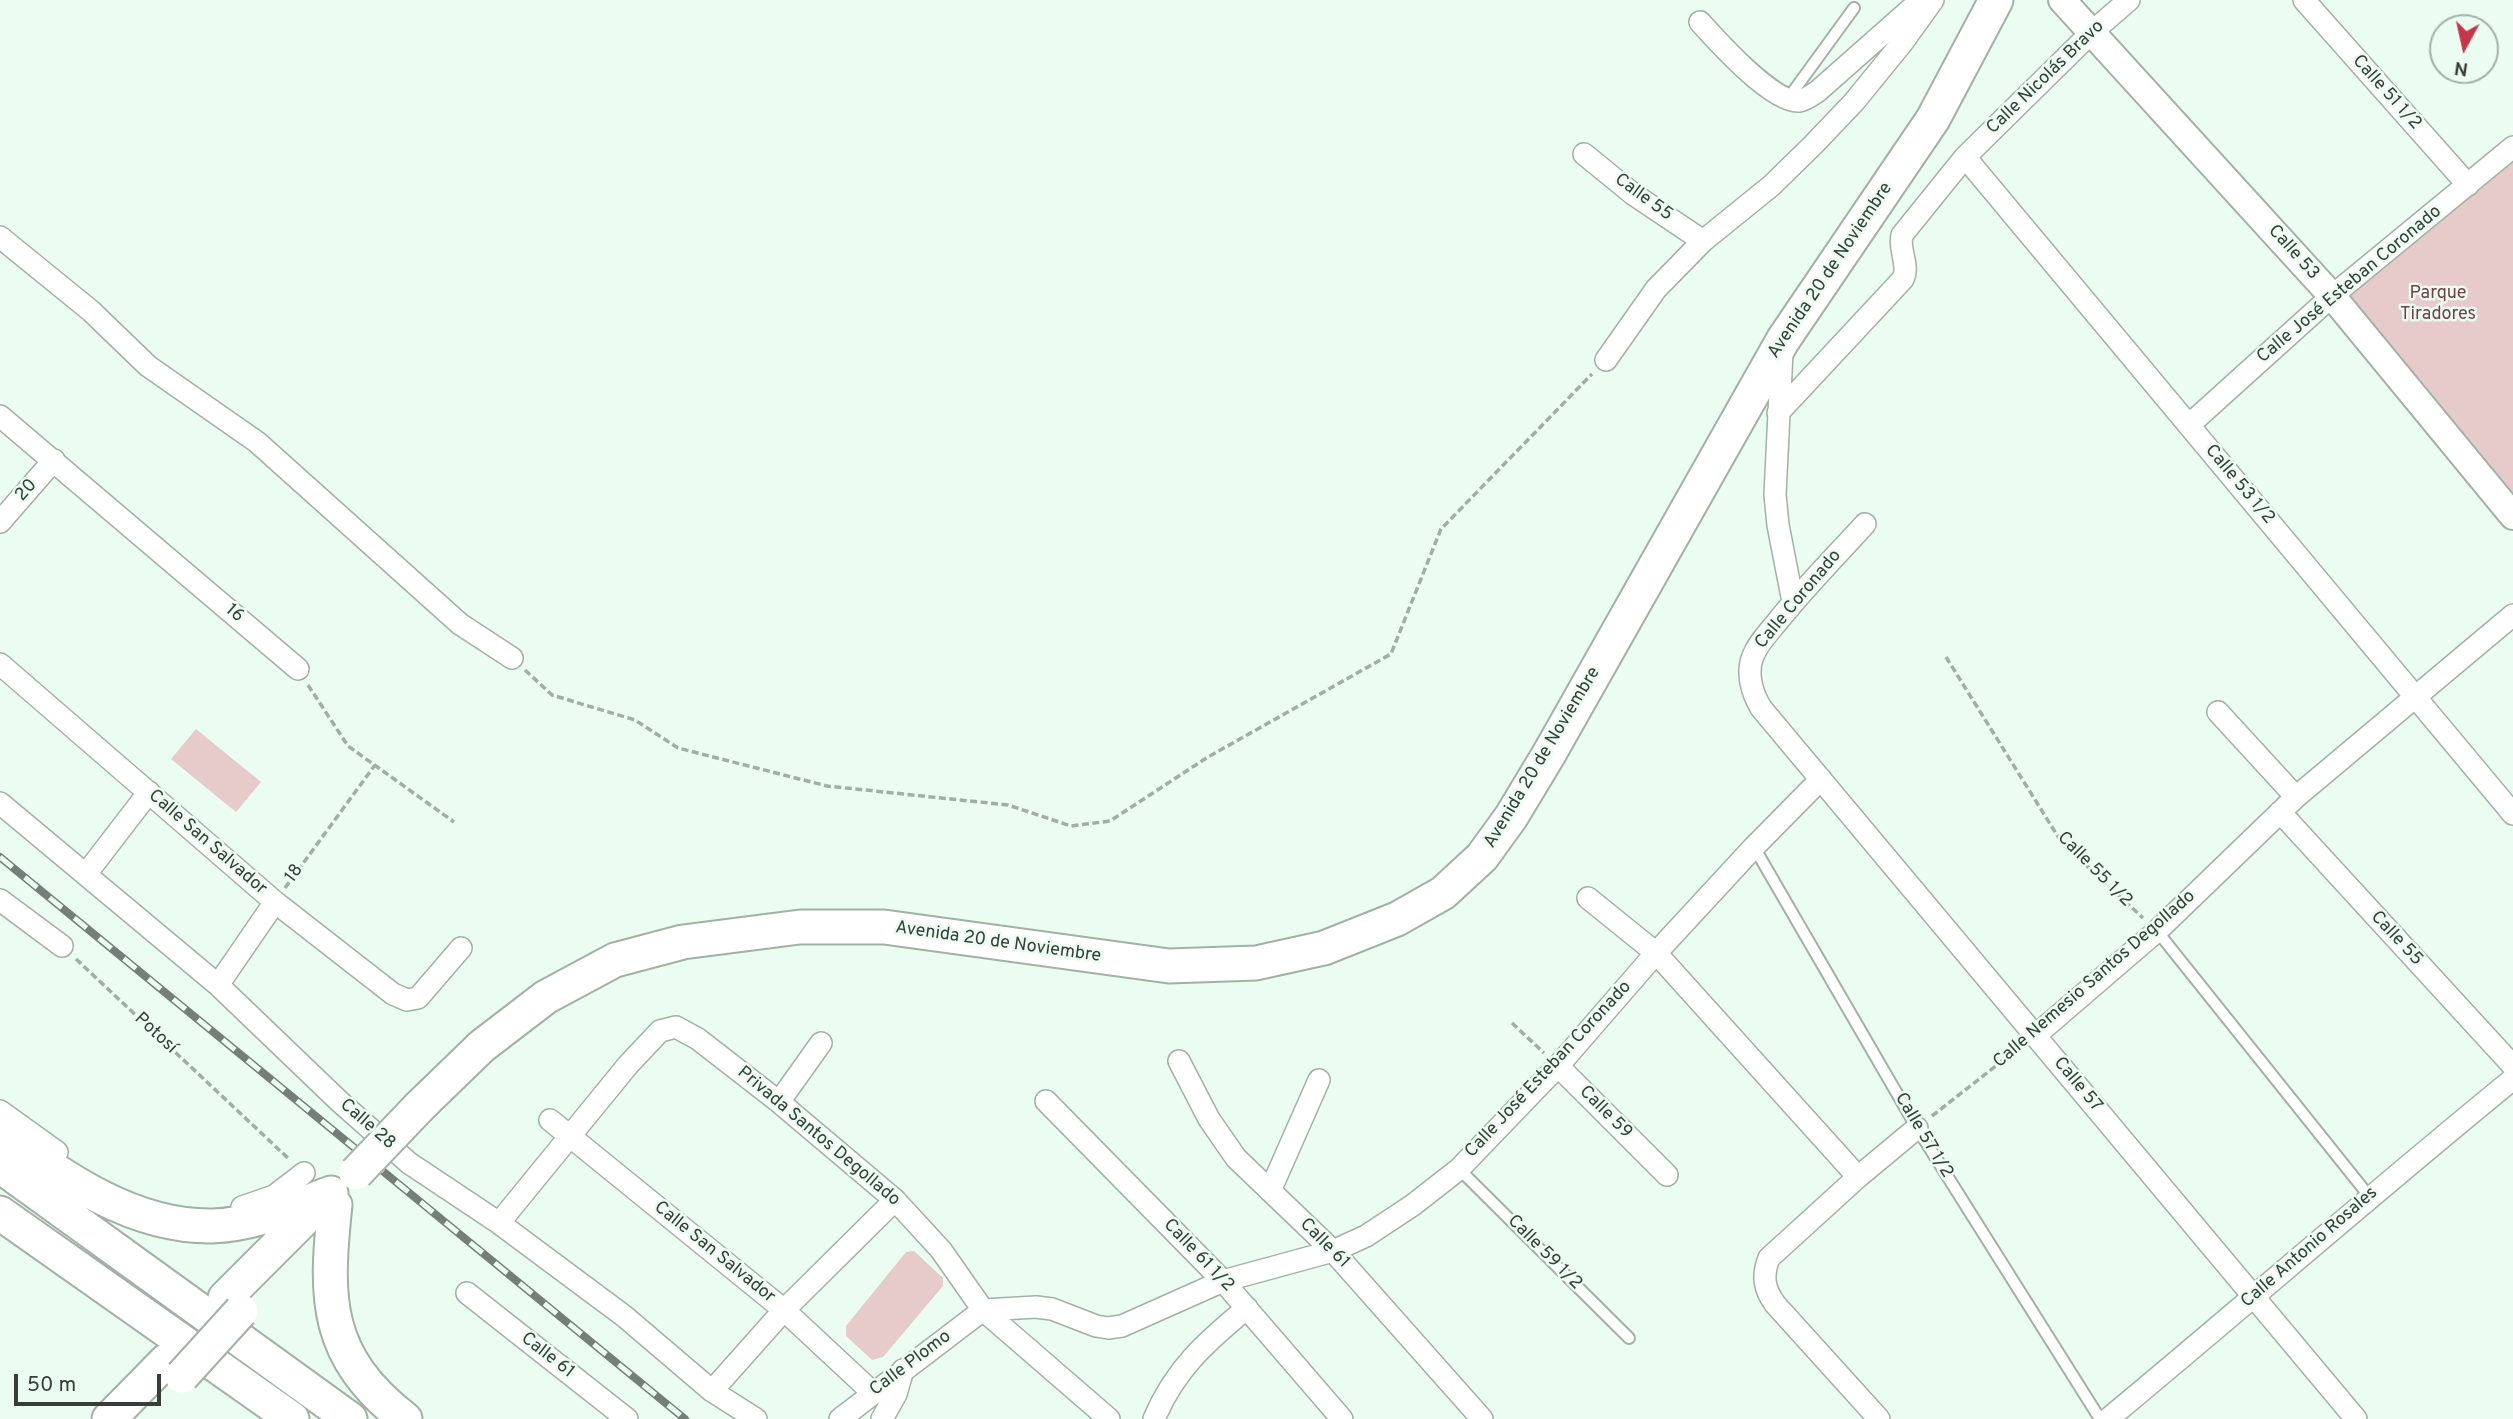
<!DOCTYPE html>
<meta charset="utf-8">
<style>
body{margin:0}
#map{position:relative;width:2513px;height:1419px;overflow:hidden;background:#ebfcf0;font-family:Overpass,sans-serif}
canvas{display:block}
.north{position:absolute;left:2429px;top:14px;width:70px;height:70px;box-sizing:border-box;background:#ebfcf0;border:2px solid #a3b0a6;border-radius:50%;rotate:188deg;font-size:19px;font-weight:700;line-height:28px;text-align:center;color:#373d38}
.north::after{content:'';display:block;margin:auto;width:24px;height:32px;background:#c6364a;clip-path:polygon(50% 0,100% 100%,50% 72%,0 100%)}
.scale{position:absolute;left:14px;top:1374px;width:147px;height:32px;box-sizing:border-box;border:4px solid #373d38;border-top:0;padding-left:9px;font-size:21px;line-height:24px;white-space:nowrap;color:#373d38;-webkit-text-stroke:5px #ebfcf0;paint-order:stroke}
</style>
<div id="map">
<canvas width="2513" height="1419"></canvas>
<div class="north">N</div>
<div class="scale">50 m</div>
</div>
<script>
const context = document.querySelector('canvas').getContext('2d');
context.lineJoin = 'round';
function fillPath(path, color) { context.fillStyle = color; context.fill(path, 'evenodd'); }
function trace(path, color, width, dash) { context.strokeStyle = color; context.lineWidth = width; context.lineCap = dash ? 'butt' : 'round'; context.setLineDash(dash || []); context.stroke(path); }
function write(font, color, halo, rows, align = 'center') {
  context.font = font + ' Overpass,sans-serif'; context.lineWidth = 5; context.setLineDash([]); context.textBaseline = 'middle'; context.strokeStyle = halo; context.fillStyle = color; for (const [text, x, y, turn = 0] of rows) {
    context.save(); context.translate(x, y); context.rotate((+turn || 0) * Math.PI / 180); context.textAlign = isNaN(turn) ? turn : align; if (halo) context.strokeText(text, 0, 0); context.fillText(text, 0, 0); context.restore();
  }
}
fillPath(new Path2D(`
 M 2513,144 L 2513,513 L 2330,294 Z
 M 196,729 L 261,782 L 236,812 L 171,759 Z
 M 914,1251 L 943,1278 L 943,1286 L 883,1357 L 872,1360 L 846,1336 L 846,1326 L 906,1252 Z`), '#e7caca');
const service = new Path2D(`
 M 1787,100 L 1854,8
 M 1754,847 L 1917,1128 L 2100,1419
 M 2157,931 L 2369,1196
 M 1459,1169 L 1629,1338`);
const minor = new Path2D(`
 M 2304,0 L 2468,185
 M 1700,22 C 1718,42 1773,103 1799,101 C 1806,100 1812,95 1818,91 L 1921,0
 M 1584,154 L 1633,194 L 1703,241
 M 1965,157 L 2513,814
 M 0,237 L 91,311 L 148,366 L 257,442 L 460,624 L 512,658
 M 1782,352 L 1775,495 L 1778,525 L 1793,602
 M 1606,360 L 1656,289 L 1703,241 L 1771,186 L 1813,145 L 1854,102 L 1902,43 L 1933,0
 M 1778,413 L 1903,279 C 1910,265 1898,250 1902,235 L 1965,157 L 2092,32 L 2129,0
 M 0,416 L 298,669
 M 2189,425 L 2332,296 L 2513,147
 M 0,522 L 54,460
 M 1865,524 C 1836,556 1805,587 1778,621 C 1769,632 1758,643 1753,656 C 1746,673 1752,693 1761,708 L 2356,1419
 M 0,664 L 275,902 L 393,994 L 407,1000 L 418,998 L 461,948
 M 2218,712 L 2296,797
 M 0,803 L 218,985 L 340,1102 L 409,1163 L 499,1223 L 624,1316 L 712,1391 L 756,1419
 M 2280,812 L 2513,1066
 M 86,874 L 149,792
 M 1588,898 L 1656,953 L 1858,1177
 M 0,900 L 62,946
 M 218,985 L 275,902
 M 2036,1035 L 2157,931 L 2296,797 L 2513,615
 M 1179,1061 L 1209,1119 L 1236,1158 L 1333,1251 L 1482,1419
 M 1558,1066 L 1667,1175
 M 1046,1101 L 1223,1281 L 1342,1419
 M 779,1102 L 821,1043
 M 0,1111 L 57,1152
 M 550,1120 L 784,1310 L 873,1393
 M 1270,1191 L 1319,1080
 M 242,1207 L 274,1196 L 304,1173
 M 499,1223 L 628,1065 L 660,1031 L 676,1027 L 698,1039 L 779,1102 L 895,1200 L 941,1250 L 983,1310 L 1109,1419
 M 467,1293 L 627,1419
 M 712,1391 L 784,1310 L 895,1200
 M 840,1419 L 983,1310 L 1036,1307 L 1052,1309 L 1096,1326 L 1108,1328 L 1122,1326 L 1223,1281 L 1333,1251 L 1366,1236 L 1413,1205 L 1459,1169 L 1558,1066 L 1656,953 L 1754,847 L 1821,779
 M 882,1419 L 896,1394 L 903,1370
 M 1154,1419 C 1175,1369 1206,1342 1247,1308
 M 1879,1419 L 1775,1304 C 1764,1289 1762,1276 1769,1258 L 1858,1177 L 1917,1128
 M 2108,1419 C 2244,1306 2377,1190 2513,1079`);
const tertiary = new Path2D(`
 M 2062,0 L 2332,296 L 2513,516`);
const primary = new Path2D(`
 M 420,1106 L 482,1046 L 546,997 L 615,960 L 683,942 L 800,927 L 884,927 L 1169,966 L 1256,963 L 1324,948 L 1397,919 L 1443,893 L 1482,857 L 1511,817 L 1549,754 L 1783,340 L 1933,119 L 1996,0
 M 0,1132 C 63,1177 131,1227 212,1226 C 253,1225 293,1207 331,1193
 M 0,1166 L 350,1419
 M 335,1205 C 325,1299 324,1356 405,1419
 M 0,1213 L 292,1419
 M 225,1298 L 322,1201
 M 109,1419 L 166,1361`);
trace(service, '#a1b1a5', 14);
trace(minor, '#a1b1a5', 24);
trace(tertiary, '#a1b1a5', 30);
trace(primary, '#a1b1a5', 37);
trace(new Path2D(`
 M 1946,657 L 2062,843 L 2143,918
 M 525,670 L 552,695 L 635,720 L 678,748 L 827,786 L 1008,805 L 1071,826 L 1110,821 L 1208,757 L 1391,654 L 1441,529 L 1592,374
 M 308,685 L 348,746 L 454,822
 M 285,888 L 375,765
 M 76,959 L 290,1160
 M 1512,1023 L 1544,1053
 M 1932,1116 L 2020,1047`), '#a1aea5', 3.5, [7, 3.5]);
trace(service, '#fff', 10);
trace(minor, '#fff', 21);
trace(tertiary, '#fff', 26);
trace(primary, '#fff', 33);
const rail = new Path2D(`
 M 0,857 L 685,1419`);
trace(rail, '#757f78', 8);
trace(rail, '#ebfcf0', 5, [16]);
const primaryBridge = new Path2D(`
 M 356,1173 L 420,1106
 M 182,1376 L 241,1311`);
trace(primaryBridge, '#a1b1a5', 37, []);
trace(primaryBridge, '#fff', 33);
write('18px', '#373d38', '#ebfcf0', [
 ["Calle Nicolás Bravo",2046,78,-44],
 ["Calle 51 1/2",2386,93,48],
 ["Calle 55",1643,198,36],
 ["Calle 53",2293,253,48],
 ["Avenida 20 de Noviembre",1831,271,-56],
 ["Calle José Esteban Coronado",2350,285,-40],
 ["Calle 53 1/2",2239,485,50],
 ["20",27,491,-49],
 ["Calle Coronado",1799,600,-50],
 ["16",234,614,41],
 ["Avenida 20 de Noviembre",1543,758,-59],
 ["Calle San Salvador",207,843,41],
 ["Calle 55 1/2",2094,870,45],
 ["18",295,874,-54],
 ["Calle 55",2396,939,47],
 ["Avenida 20 de Noviembre",998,943,8],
 ["Calle Nemesio Santos Degollado",2095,980,-41],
 ["Potosí",155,1034,43],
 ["Calle José Esteban Coronado",1549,1070,-47],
 ["Calle 57",2077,1085,50],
 ["Calle 59",1605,1113,45],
 ["Calle 28",367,1125,41],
 ["Calle 57 1/2",1923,1136,59],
 ["Privada Santos Degollado",818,1137,40],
 ["Calle 61",1324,1244,45],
 ["Calle Antonio Rosales",2310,1248,-41],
 ["Calle San Salvador",714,1253,39],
 ["Calle 59 1/2",1544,1253,45],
 ["Calle 61 1/2",1198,1256,46],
 ["Calle 61",547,1356,38],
 ["Calle Plomo",911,1364,-37]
]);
write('18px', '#763e40', '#ebfcf0', [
 ["Parque",2438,294],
 ["Tiradores",2438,315]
]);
</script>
